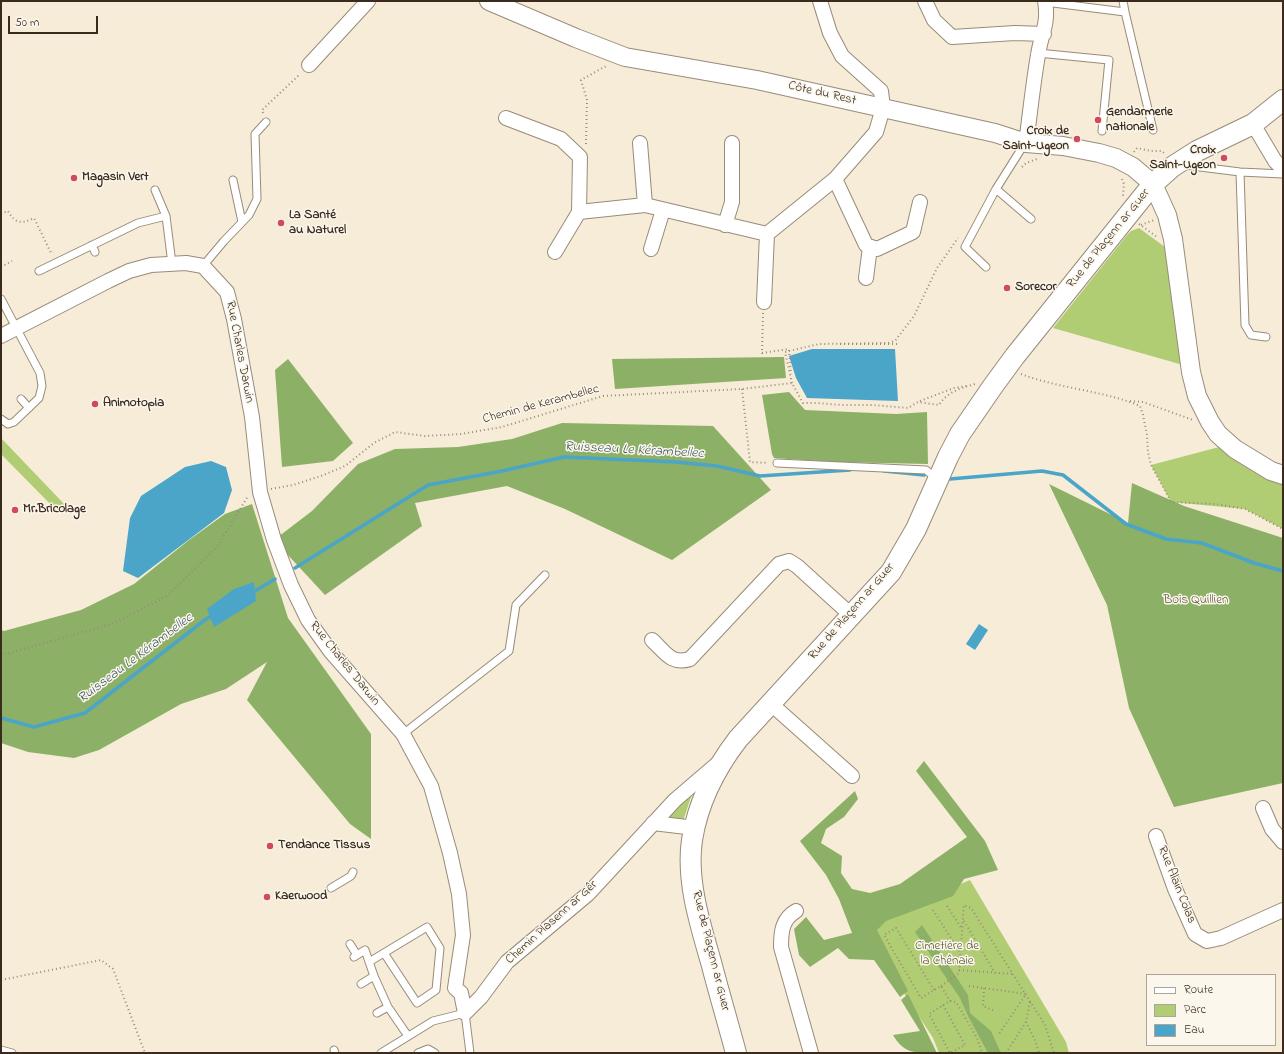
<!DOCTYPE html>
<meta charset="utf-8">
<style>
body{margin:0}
#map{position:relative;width:1284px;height:1054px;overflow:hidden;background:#f6ecd7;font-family:"Indie Flower",sans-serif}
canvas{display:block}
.frame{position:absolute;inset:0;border:2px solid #3b2a1e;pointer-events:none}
.legend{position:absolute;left:1146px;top:974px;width:130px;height:72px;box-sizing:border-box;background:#fbf7ec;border:1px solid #aea59a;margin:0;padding:5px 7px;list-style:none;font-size:12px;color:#3b2a1e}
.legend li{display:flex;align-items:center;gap:8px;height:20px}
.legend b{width:20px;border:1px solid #aea59a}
.scale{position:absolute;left:8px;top:16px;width:90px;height:18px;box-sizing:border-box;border:2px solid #3b2a1e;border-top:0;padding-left:5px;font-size:12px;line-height:14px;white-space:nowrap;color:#3b2a1e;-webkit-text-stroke:3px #fbf7ec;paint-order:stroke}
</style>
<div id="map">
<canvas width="1284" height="1054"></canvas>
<div class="frame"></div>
<ul class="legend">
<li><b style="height:5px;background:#fff"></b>Route</li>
<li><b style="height:11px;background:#b1cd74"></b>Parc</li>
<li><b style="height:11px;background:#4aa5c8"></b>Eau</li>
</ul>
<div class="scale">50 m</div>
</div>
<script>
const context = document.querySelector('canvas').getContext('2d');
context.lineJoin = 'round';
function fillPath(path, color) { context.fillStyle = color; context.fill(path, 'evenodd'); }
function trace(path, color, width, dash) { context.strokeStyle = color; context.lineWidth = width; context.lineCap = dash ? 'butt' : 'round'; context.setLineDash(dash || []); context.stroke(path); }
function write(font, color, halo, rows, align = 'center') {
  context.font = font + ' "Indie Flower",sans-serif'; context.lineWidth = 3; context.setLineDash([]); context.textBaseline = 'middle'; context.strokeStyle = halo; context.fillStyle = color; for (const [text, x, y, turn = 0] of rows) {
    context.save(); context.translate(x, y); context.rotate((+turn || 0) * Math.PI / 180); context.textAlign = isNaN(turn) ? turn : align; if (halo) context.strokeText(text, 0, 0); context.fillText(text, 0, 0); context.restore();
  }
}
fillPath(new Path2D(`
 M 1139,228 L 1165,247 L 1183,365 L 1053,328 L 1127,235 L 1131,231 Z
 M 1,438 L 67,507 L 59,513 L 1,454 Z
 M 1223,446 L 1283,482 L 1283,529 L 1245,509 L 1171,502 L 1151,465 Z
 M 694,788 L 683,821 L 663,819 Z
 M 970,880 L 1066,1042 L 1069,1053 L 939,1053 L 933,1038 L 896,981 L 865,925 Z`), '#b1cd74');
fillPath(new Path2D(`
 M 784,357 L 786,378 L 615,389 L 612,359 Z
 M 288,359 L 353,443 L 333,461 L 282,467 L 275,370 Z
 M 789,392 L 805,410 L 896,414 L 927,412 L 928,464 L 834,462 L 774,458 L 772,454 L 762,395 Z
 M 562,423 L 713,426 L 771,490 L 672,560 L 565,509 L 507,486 L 415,503 L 422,526 L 325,595 L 274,540 L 312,511 L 358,464 L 395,449 L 458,447 L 512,439 Z
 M 1132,483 L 1184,506 L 1283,538 L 1283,783 L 1174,807 L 1129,708 L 1107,605 L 1049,484 L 1128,523 Z
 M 252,504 L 288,618 L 371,734 L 371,839 L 350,824 L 247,700 L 267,662 L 226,689 L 181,704 L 99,750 L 74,758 L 28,752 L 1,743 L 1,630 L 4,631 L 81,610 L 134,584 L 189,540 L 225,514 Z
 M 924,761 L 985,841 L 998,870 L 964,879 L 953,896 L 886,921 L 877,930 L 908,991 L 900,997 L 874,960 L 849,959 L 838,948 L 810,967 L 799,955 L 794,929 L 806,917 L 824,940 L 852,933 L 839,899 L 826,875 L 800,841 L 855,791 L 858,799 L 844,817 L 826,829 L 821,843 L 842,856 L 841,873 L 852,889 L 870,893 L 900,884 L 967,837 L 916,771 Z
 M 922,925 L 968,995 L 970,1013 L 991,1031 L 1001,1053 L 988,1053 L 968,1016 L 960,998 L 915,932 Z
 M 908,994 L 937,1053 C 915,1053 904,1054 893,1035 L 920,1031 L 901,1000 Z`), '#8cb066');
fillPath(new Path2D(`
 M 812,349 L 895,349 L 898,401 L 807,398 L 796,378 L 789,356 Z
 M 211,461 L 226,467 L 232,490 L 224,513 L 138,578 L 123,571 L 130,518 L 141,496 L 185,467 Z
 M 254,582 L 256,601 L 214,627 L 207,609 L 234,589 Z
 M 979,624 L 988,630 L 975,650 L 966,644 Z`), '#4aa5c8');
trace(new Path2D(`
 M 884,471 L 924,475
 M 950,479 L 1042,471 L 1063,475 L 1126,524 L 1166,539 L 1202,543 L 1254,563 L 1283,571
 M 295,568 L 428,485 L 502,471 L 564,457 L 676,462 L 717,466 L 760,476 L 850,470
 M 252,593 L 275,579
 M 1,718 L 34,727 L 85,713 L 206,619 L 213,615`), '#4aa5c8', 3.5);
const service = new Path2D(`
 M 1123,1 L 1125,12
 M 1045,2 L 1125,12 L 1153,130
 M 1038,53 L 1109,60 L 1102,131
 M 1025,143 L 996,189 L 1031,219
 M 1184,165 L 1240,172 L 1283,174
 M 1240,172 L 1245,325 L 1251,335 L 1266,337
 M 233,180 L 242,222
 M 155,190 L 166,216
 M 92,245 L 95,252
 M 203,266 L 224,241 L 249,215 L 257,199 L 255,134 L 266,122
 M 986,267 L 965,247 L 996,189
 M 39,271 L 138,223 L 166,216 L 172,264
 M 1,299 L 40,373 L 42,386 L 39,398 L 14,422 L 8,424 L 1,419
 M 21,399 L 29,408
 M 777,463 L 926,470 L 937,479
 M 403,734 L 509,651 L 516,605 L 545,575
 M 331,888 L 351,876 L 353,872
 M 350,944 L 357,955
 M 354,957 L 365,950 L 374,976 L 388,1007 L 408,1036
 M 369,962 L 427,927 L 440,948 L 436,990 L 417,1003 L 384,953
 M 361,984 L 374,976
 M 377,1013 L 388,1007
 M 1,1050 L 12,1053
 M 334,1050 L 335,1053
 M 381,1053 L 433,1021 L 465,1013 L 470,1053
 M 418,1053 L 428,1049 L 435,1053`);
const minor = new Path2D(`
 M 925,1 L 934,20 L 952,37 L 1015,33 L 1044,34
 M 309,65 L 368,1
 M 506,118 L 561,139 L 580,157 L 579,212
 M 1253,124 L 1275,161 L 1283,169
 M 640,143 L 645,205
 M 1026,143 C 1030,114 1033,84 1038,55 C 1041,34 1049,24 1045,1
 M 835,179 L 866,245 L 877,249 L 913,232 L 920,202
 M 725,225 L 732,202 L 732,143
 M 651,249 L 663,210
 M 555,252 L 579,212 L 645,205 L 767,234 L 835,179 L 876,132 L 883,108 L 881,91 L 842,56 L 830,33 L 820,1
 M 866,278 L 870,247
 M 764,302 L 767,234
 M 1,336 L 108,281 L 129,271 L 151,265 L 186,263 L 203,266 L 227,292 L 234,319 L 252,417 L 260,492 L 274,540 L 291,585 L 308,620 L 331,652 L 403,734 L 431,786 L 450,853 L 459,894 L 463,935 L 455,988 L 461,993 L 465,1013
 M 652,640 C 665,652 671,665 690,659 L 779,564 L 789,561 L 797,566 L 851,615
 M 770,703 L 852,776
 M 1263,808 L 1272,829 L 1283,842
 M 653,823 L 695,828
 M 1156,836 L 1175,889 L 1195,934 L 1207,941 L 1221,938 L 1283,910
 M 796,911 C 782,919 781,932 781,947 L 811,1053
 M 465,1013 L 481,997 L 507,962 L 588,894 L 675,800 L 717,764`);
const tertiary = new Path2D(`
 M 489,1 L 576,38 L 625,57 L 757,80 L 995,133 L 1026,143 L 1063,146 L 1099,153 L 1116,158 L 1133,167 L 1153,184 L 1167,215 L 1173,239 L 1191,372 L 1197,396 L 1210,422 L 1218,434 L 1235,449 L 1271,471 L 1283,475`);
const secondary = new Path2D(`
 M 736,1053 C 728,1023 719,993 711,962 C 700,924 686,880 692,840 C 698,802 715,769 738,739 L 891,572 L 916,529 L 948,457 L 960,434 L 993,386 L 1015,356 L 1153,184 L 1172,167 L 1197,151 L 1253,124 L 1283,100`);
trace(service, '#988b7a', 9);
trace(minor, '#988b7a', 16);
trace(tertiary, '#988b7a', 20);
trace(secondary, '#988b7a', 22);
trace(new Path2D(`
 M 263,113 L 262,110 L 300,74
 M 586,144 L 587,100 L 581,80 L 606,66
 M 1134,152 L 1137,148 L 1151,151 L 1162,151 L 1164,153
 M 1022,167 L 1026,163 L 1037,159
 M 1122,179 L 1124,184 L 1123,196
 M 1,214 L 8,211 C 15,224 22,224 34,218 L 51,253 L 53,252
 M 1139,224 L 1157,237
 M 1141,225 L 1154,220
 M 1,267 L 12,261
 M 763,313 L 762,353 L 789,349
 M 840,344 L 898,344
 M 789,350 L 791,374
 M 1021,374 C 1060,389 1102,390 1140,406 L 1143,415 L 1147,435 L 1148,452 L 1151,465 L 1171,502 L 1215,504 L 1245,509 L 1283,529
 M 792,383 L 785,352 L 819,344 L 888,343 L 895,341 L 914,316 L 937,268 L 958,238
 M 742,389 L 750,462 L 768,463
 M 920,401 L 954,388 L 967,386
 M 1130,401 L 1143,402 L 1193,420
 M 271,489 L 293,485 L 321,476 L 345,466 L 374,443 L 395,432 L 425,436 L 461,434 L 502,427 L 603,396 L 742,389 L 792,383 L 803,403 L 818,403 L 841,405 L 873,405 L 908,408 L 918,402 L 939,405 C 947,392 961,388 975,384
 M 1,652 L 6,654 L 112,624 L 167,596 L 217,547 L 248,496
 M 947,906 L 962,929
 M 933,910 L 960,952
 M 964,921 L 995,973
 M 959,970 L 1013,974
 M 1,980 L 101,960 L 113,969 L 145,1053
 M 941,986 L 959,973 L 964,905 L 971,908 L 1045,1025 L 1054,1053
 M 969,986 L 1026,994 L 999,1034
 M 984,988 L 983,1006 L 995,1011
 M 934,990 L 896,928 L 884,935 L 921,998 L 941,986 L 950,1001
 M 1030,1002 L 1026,1022 L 1035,1040 L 1039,1053
 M 943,1005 L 965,1045 L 950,1053 L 929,1014 L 950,1001 L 956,1002 L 977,1038 L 982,1053
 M 1006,1053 L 1026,1022`), '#988b7a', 2, [1, 3]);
trace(service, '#fff', 7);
trace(minor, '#fff', 14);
trace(tertiary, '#fff', 18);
trace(secondary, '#fff', 20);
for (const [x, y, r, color] of [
 [1098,120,4,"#d1495b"],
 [1077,139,4,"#d1495b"],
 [1224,158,4,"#d1495b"],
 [74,178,4,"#d1495b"],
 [281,223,4,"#d1495b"],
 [1007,288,4,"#d1495b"],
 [95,404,4,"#d1495b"],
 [15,510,4,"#d1495b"],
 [270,846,4,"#d1495b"],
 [267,897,4,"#d1495b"]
]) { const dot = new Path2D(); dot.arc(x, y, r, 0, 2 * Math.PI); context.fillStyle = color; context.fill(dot); trace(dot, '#fbf7ec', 1.5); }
write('13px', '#3b2a1e', '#fbf7ec', [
 ["Côte du Rest",822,94,13],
 ["Rue de Plaçenn ar Guer",1109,239,-51],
 ["Rue Charles Darwin",239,352,79],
 ["Chemin de Kerambellec",541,405,-15],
 ["Rue de Plaçenn ar Guer",852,612,-49],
 ["Rue Charles Darwin",344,664,51],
 ["Rue Alain Colas",1176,885,68],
 ["Chemin Plasenn ar Gêr",552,923,-42],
 ["Rue de Plaçenn ar Guer",710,951,76]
]);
write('bold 13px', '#3b2a1e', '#fbf7ec', [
 ["Gendarmerie",1106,113],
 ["nationale",1106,128],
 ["Croix de",1069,132,"right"],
 ["Saint-Ugeon",1069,147,"right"],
 ["Croix",1216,151,"right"],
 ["Saint-Ugeon",1216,166,"right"],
 ["Magasin Vert",82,178],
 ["La Santé",289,216],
 ["au Naturel",289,231],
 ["Sorecor",1015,288],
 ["Animotopia",103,404],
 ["Mr.Bricolage",23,510],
 ["Tendance Tissus",278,846],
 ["Kaerwood",275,897]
], 'left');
write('13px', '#585334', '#fbf7ec', [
 ["Bois Quillien",1196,601],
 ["Cimetière de",947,947],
 ["la Chênaie",947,962]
]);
write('italic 14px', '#415b62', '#fbf7ec', [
 ["Ruisseau Le Kérambellec",634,451,3],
 ["Ruisseau Le Kérambellec",136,659,-37]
]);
</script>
